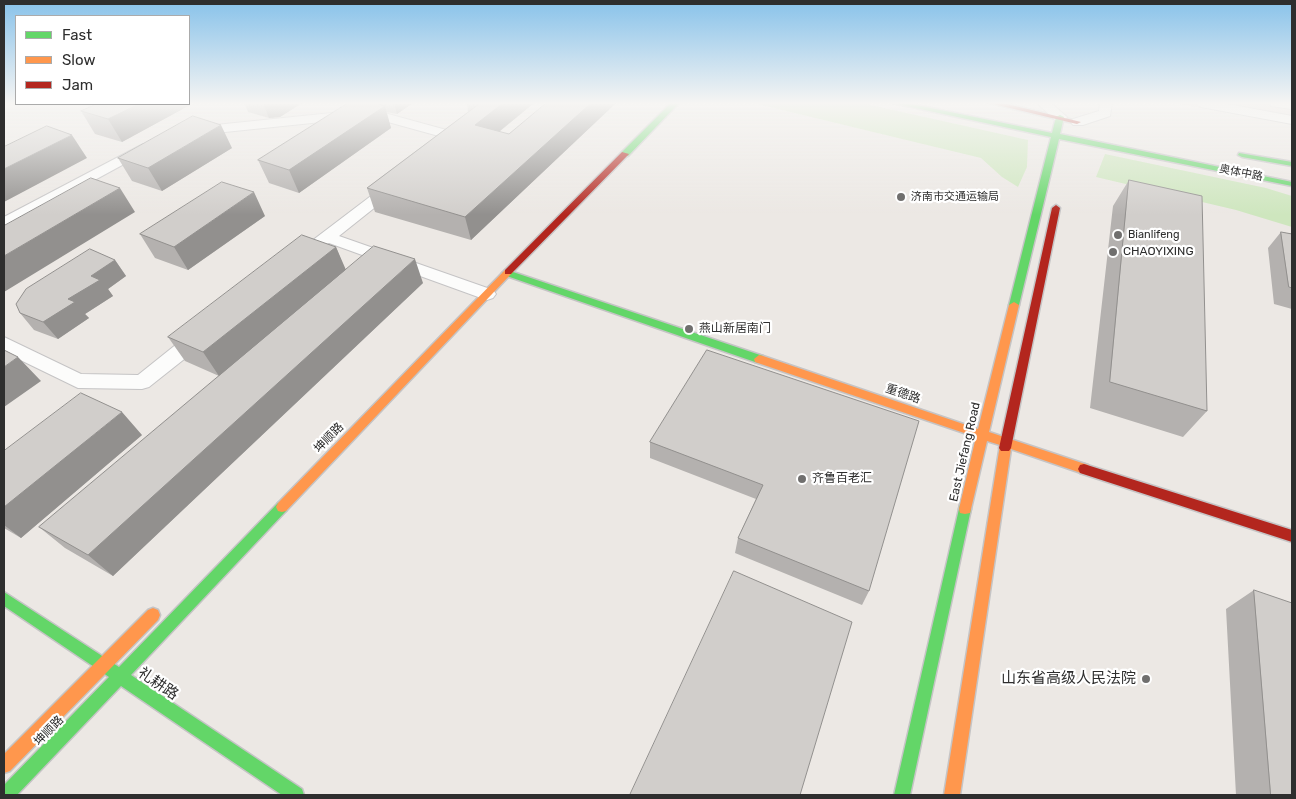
<!DOCTYPE html>
<meta charset="utf-8">
<style>
body{margin:0}
#map{position:relative;width:1296px;height:799px;overflow:hidden;background:#ece8e4;font-family:Rubik,sans-serif}
canvas{display:block}
.frame{position:absolute;inset:0;border:5px solid #2e2e2e;pointer-events:none}
.legend{position:absolute;left:15px;top:15px;width:175px;height:90px;box-sizing:border-box;background:#fff;border:1px solid #ababab;margin:0;padding:6px 9px;list-style:none;font-size:15px;color:#2e2e2e}
.legend li{display:flex;align-items:center;gap:10px;height:25px}
.legend b{width:25px;border:1px solid #ababab}
</style>
<div id="map">
<canvas width="1296" height="799"></canvas>
<div class="frame"></div>
<ul class="legend">
<li><b style="height:6px;background:#63d668"></b>Fast</li>
<li><b style="height:6px;background:#ff974d"></b>Slow</li>
<li><b style="height:6px;background:#b3261e"></b>Jam</li>
</ul>
</div>
<script>
const context = document.querySelector('canvas').getContext('2d');
context.lineJoin = 'round';
function fillPath(path, color) { context.fillStyle = color; context.fill(path, 'evenodd'); }
function trace(path, color, width, dash) { context.strokeStyle = color; context.lineWidth = width; context.lineCap = dash ? 'butt' : 'round'; context.setLineDash(dash || []); context.stroke(path); }
function write(font, color, halo, rows, align = 'center') {
  context.font = font + ' Rubik,"Noto Sans SC",sans-serif'; context.lineWidth = 4.5; context.setLineDash([]); context.textBaseline = 'middle'; context.strokeStyle = halo; context.fillStyle = color; for (const [text, x, y, turn = 0] of rows) {
    context.save(); context.translate(x, y); context.rotate((+turn || 0) * Math.PI / 180); context.textAlign = isNaN(turn) ? turn : align; if (halo) context.strokeText(text, 0, 0); context.fillText(text, 0, 0); context.restore();
  }
}
fillPath(new Path2D(`
 M 1171,103 L 1292,103 L 1292,125 L 1292,124 Z`), '#e9dcdb');
fillPath(new Path2D(`
 M 753,103 L 862,103 L 1028,140 L 1027,167 L 1018,187 L 1002,177 L 981,158 Z
 M 1105,154 L 1266,188 L 1292,196 L 1292,227 L 1236,210 L 1096,177 Z`), '#cee6be');
const street = new Path2D(`
 M 1037,103 L 1051,103 L 1067,117 L 1065,120 L 1055,120 Z
 M 1100,103 L 1112,103 L 1110,116 L 1083,125 L 1073,125 L 1071,122 L 1073,119 L 1099,111 Z
 M 1195,103 L 1222,103 L 1292,116 L 1292,124 L 1201,107 Z
 M 1270,103 L 1292,103 L 1292,109 L 1271,106 Z
 M 370,109 L 461,134 L 463,137 L 452,147 L 447,148 L 440,144 L 446,138 L 370,117 L 196,135 L 189,131 L 196,127 Z
 M 143,144 L 148,145 L 150,148 L 148,151 L 10,226 L 4,228 L 4,217 Z
 M 393,182 L 398,183 L 400,186 L 398,189 L 339,236 L 493,290 L 496,294 L 493,298 L 487,300 L 481,298 L 329,243 L 319,248 L 313,246 L 311,243 L 313,240 L 388,183 Z
 M 200,330 L 207,331 L 209,336 L 207,341 L 149,387 L 142,389 L 78,388 L 4,352 L 4,337 L 81,374 L 138,375 L 193,331 Z`);
const fast = new Path2D(`
 M 671,103 L 679,103 L 628,156 L 622,156 L 622,152 Z
 M 892,103 L 907,103 L 1052,133 L 1056,117 L 1060,115 L 1064,117 L 1060,134 L 1292,182 L 1292,186 L 1059,139 L 1019,305 L 1014,308 L 1009,305 L 1051,137 Z
 M 1239,153 L 1292,162 L 1292,166 L 1242,157 L 1238,155 Z
 M 507,270 L 763,356 L 764,359 L 759,363 L 755,362 L 504,275 L 502,273 Z
 M 282,502 L 286,503 L 288,507 L 286,511 L 131,675 L 302,789 L 304,795 L 282,795 L 121,686 L 17,795 L 4,795 L 4,785 L 109,677 L 4,606 L 4,592 L 119,667 L 278,503 Z
 M 965,504 L 970,505 L 971,509 L 910,795 L 894,795 L 959,509 L 960,505 Z`);
const slow = new Path2D(`
 M 508,269 L 513,272 L 511,274 L 286,511 L 282,512 L 278,511 L 276,507 L 278,503 L 505,270 Z
 M 1014,302 L 1019,305 L 989,432 L 1088,465 L 1090,469 L 1088,473 L 1084,474 L 1011,449 L 960,795 L 944,795 L 1000,445 L 987,441 L 971,509 L 970,513 L 965,514 L 960,513 L 959,509 L 976,437 L 755,362 L 754,359 L 759,355 L 763,356 L 978,429 L 1009,305 Z
 M 153,608 L 158,610 L 160,615 L 158,620 L 10,771 L 4,773 L 4,754 L 148,610 Z`);
const jam = new Path2D(`
 M 989,103 L 1003,103 L 1081,122 L 1077,124 Z
 M 622,152 L 629,154 L 511,274 L 505,274 L 505,270 Z
 M 1056,205 L 1060,208 L 1011,448 L 1009,451 L 1001,451 L 999,448 L 1052,208 Z
 M 1084,464 L 1292,530 L 1292,542 L 1080,473 L 1078,469 L 1080,465 Z`);
trace(street, '#c5c4c5', 2);
trace(fast, '#c5c4c5', 3);
trace(slow, '#c5c4c5', 3);
trace(jam, '#c5c4c5', 3);
fillPath(street, '#fcfcfb');
fillPath(fast, '#63d668');
fillPath(slow, '#ff974d');
fillPath(jam, '#b3261e');
fillPath(new Path2D(`
 M 244,103 L 302,103 L 280,117 L 269,118 L 248,112 Z
 M 348,103 L 413,103 L 397,114 L 386,112 L 391,128 L 299,193 L 269,183 L 258,160 Z
 M 467,103 L 534,103 L 499,132 L 509,134 L 546,103 L 616,103 L 471,240 L 375,212 L 367,188 L 468,112 Z
 M 190,105 L 122,142 L 95,134 L 81,111 Z
 M 232,148 L 162,191 L 132,181 L 118,158 Z
 M 1129,180 L 1207,411 L 1183,437 L 1090,408 L 1113,206 Z
 M 265,216 L 188,270 L 155,258 L 140,234 Z
 M 1281,232 L 1292,234 L 1292,309 L 1274,304 L 1268,248 Z
 M 336,247 L 345,270 L 423,283 L 113,576 L 65,548 L 39,527 L 219,376 L 185,361 L 168,337 Z
 M 115,260 L 126,276 L 108,289 L 113,296 L 85,314 L 89,318 L 58,339 L 34,330 L 20,313 Z
 M 707,350 L 869,591 L 862,605 L 735,553 L 738,538 L 756,499 L 650,458 L 650,442 Z
 M 142,435 L 21,538 L 4,528 L 4,451 Z
 M 1254,590 L 1292,795 L 1236,795 L 1226,609 Z`), '#b4b1af');
fillPath(new Path2D(`
 M 189,103 L 190,105 L 122,142 L 108,119 L 139,104 L 189,104 Z
 M 263,103 L 302,103 L 280,117 L 269,118 Z
 M 375,103 L 379,103 L 381,109 L 385,106 L 391,128 L 299,193 L 289,170 Z
 M 394,103 L 413,103 L 397,114 Z
 M 503,103 L 534,103 L 479,148 L 475,125 Z
 M 591,103 L 616,103 L 471,240 L 465,217 Z
 M 221,125 L 232,148 L 162,191 L 148,168 Z
 M 72,135 L 87,158 L 4,202 L 4,169 Z
 M 120,188 L 135,212 L 4,292 L 4,256 Z
 M 254,192 L 265,216 L 188,270 L 174,247 Z
 M 336,247 L 346,270 L 219,376 L 203,352 Z
 M 415,259 L 423,283 L 113,576 L 88,555 Z
 M 115,260 L 126,276 L 108,289 L 113,296 L 85,314 L 89,318 L 58,339 L 43,322 L 68,299 L 91,276 Z
 M 18,357 L 41,381 L 4,407 L 4,367 Z
 M 122,412 L 142,435 L 21,538 L 4,525 L 4,507 Z`), '#92908e');
const building = new Path2D(`
 M 348,103 L 375,103 L 385,106 L 289,170 L 258,160 Z
 M 477,103 L 503,103 L 475,125 L 509,134 L 546,103 L 591,103 L 465,217 L 367,188 L 479,104 Z
 M 97,104 L 139,104 L 108,119 L 81,111 Z
 M 193,116 L 221,125 L 148,168 L 118,158 Z
 M 47,126 L 72,135 L 4,169 L 4,147 Z
 M 91,178 L 120,188 L 4,256 L 4,226 Z
 M 1129,180 L 1202,196 L 1207,411 L 1110,382 Z
 M 222,182 L 254,192 L 174,247 L 140,234 Z
 M 1281,232 L 1292,234 L 1292,288 L 1289,287 Z
 M 302,235 L 336,247 L 203,352 L 168,337 Z
 M 374,246 L 415,259 L 88,555 L 39,527 Z
 M 90,249 L 115,260 L 91,276 L 100,280 L 68,299 L 75,302 L 43,322 L 20,313 L 16,304 L 26,289 Z
 M 4,350 L 18,357 L 4,367 Z
 M 707,350 L 919,421 L 869,591 L 738,538 L 763,485 L 650,442 Z
 M 81,393 L 122,412 L 4,507 L 4,451 Z
 M 734,571 L 852,622 L 800,795 L 630,795 Z
 M 1254,590 L 1292,603 L 1292,795 L 1271,795 Z`);
fillPath(building, '#d1cecb');
trace(building, '#92908e', 1);
const sky = context.createLinearGradient(0, 0, 0, 215);
sky.addColorStop(0, '#88c2ea');
sky.addColorStop(0.48, '#f6f5f3');
sky.addColorStop(1, '#f6f5f300');
context.fillStyle = sky;
context.fillRect(0, 0, 1296, 215);
for (const [x, y, r, color] of [
 [901,197,5,"#706f6e"],
 [1118,235,5,"#706f6e"],
 [1113,252,5,"#706f6e"],
 [689,329,5,"#706f6e"],
 [802,479,5,"#706f6e"],
 [1146,679,5,"#706f6e"]
]) { const dot = new Path2D(); dot.arc(x, y, r, 0, 2 * Math.PI); context.fillStyle = color; context.fill(dot); trace(dot, '#fff', 2); }
write('11px', '#2e2e2e', '#fff', [
 ["奥体中路",1241,173,11]
]);
write('11px', '#2e2e2e', '#fff', [
 ["济南市交通运输局",911,197],
 ["Bianlifeng",1128,235]
], 'left');
write('12px', '#2e2e2e', '#fff', [
 ["CHAOYIXING",1123,252],
 ["燕山新居南门",699,329],
 ["齐鲁百老汇",812,479]
], 'left');
write('12px', '#2e2e2e', '#fff', [
 ["重德路",903,394,19],
 ["坤顺路",329,438,-46],
 ["East Jiefang Road",965,452,-77],
 ["坤顺路",49,731,-46]
]);
write('15px', '#2e2e2e', '#fff', [
 ["山东省高级人民法院",1136,679]
], 'right');
write('15px', '#2e2e2e', '#fff', [
 ["礼耕路",158,684,34]
]);
</script>
